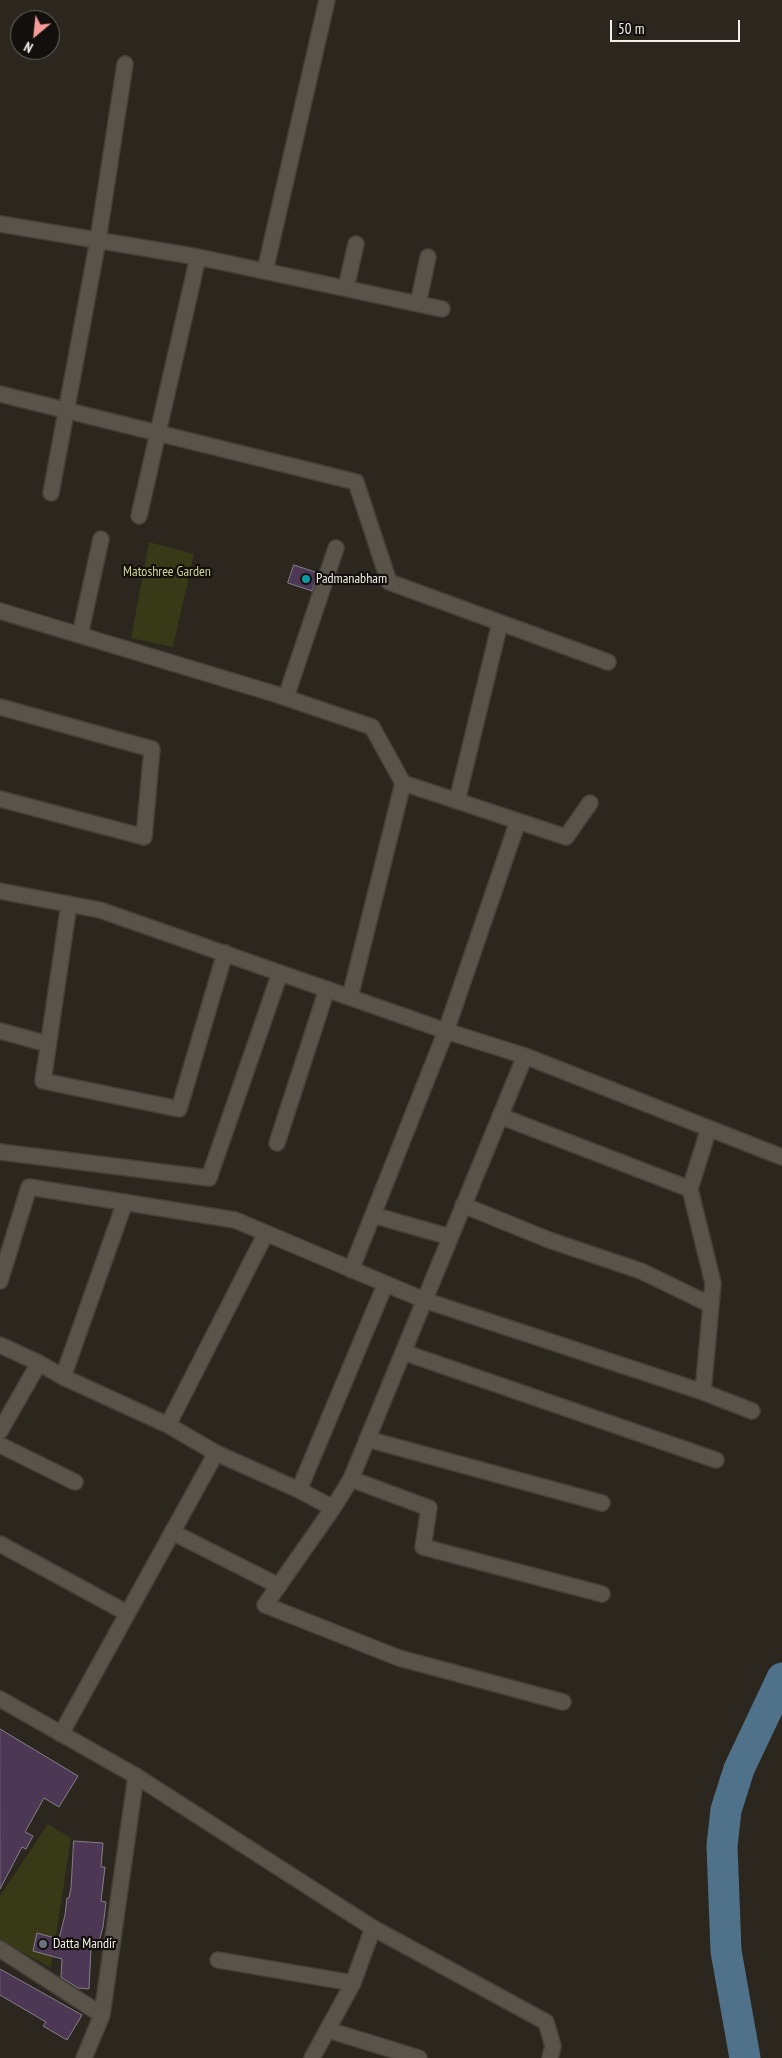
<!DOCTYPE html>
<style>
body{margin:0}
#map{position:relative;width:782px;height:2058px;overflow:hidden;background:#2b261e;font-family:"PT Sans Narrow",sans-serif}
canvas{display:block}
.north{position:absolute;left:10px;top:10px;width:50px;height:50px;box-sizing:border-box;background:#120f0c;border:1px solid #6c6864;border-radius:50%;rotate:208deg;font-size:14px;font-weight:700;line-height:20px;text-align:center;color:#f2eee9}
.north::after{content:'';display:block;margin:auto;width:18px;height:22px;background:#f59b98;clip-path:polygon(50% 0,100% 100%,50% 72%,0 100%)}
.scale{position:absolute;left:610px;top:20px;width:130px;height:22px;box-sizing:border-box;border:2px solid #f2eee9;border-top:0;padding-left:6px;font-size:15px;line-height:18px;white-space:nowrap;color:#f2eee9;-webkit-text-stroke:4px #120f0c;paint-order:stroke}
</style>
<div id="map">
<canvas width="782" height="2058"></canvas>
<div class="north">N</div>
<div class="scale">50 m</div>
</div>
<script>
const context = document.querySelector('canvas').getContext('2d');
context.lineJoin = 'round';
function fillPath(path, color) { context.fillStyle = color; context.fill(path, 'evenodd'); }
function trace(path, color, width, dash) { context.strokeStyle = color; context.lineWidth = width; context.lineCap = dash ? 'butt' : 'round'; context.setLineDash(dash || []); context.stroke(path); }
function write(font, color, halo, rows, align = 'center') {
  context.font = font + ' "PT Sans Narrow",sans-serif'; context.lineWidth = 4.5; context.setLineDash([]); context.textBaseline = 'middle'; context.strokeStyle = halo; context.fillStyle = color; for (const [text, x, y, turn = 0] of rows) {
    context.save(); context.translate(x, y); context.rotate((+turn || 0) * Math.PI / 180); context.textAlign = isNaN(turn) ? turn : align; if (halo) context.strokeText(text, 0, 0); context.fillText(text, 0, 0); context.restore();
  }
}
fillPath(new Path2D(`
 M 149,542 L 194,554 L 173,647 L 131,638 Z
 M 48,1824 L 71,1838 L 51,1968 L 0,1940 L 0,1896 Z`), '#373917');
trace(new Path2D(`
 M 745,2058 L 726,1951 L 722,1846 L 726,1810 L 739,1769 L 782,1678`), '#4f728a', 31);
const building = new Path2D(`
 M 294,565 L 318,573 L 312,591 L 288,583 Z
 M 0,1729 L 78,1776 L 59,1807 L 44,1798 L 25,1832 L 33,1836 L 26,1849 L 22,1847 L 0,1889 Z
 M 74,1841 L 103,1843 L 101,1867 L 105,1867 L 101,1901 L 106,1902 L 103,1927 L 97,1949 L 91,1948 L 89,1989 L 78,1988 L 61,1977 L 62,1959 L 33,1951 L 37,1933 L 59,1939 L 65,1915 L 67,1898 L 69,1898 L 71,1888 Z
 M 0,1969 L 82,2015 L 67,2040 L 43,2026 L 46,2022 L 0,1995 Z`);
fillPath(building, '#4c3855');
trace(building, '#857f89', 1);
const minor = new Path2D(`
 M 0,224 L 198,257 L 442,309
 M 265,271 L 327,0
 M 346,288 L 356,244
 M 418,304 L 428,257
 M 0,394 L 356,482 L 389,582 L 608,662
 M 51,493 L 98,240 L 125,64
 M 139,516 L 198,257
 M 0,611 L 275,694 L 372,727 L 403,783 L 566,837 L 590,803
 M 80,635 L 101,539
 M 286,697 L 336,548
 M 0,707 L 152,749 L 144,837 L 0,799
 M 457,801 L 500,623
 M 0,891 L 100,910 L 446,1031 L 525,1056
 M 69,904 L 43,1081 L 179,1109 L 225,953
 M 350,997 L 403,783
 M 0,1031 L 48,1044
 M 500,1116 L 690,1189
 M 277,1143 L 327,989
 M 0,1152 L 209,1178 L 280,973
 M 463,1205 L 549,1240 L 641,1271 L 711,1305
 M 373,1215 L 450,1237
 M 351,1270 L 446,1031 L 518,821
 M 0,1281 L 29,1187 L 235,1220 L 424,1300 L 703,1392 L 752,1411
 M 0,1345 L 39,1363 L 63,1377 L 168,1425 L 216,1453 L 299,1490 L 333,1508 L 351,1479 L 429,1508 L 423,1547 L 602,1594
 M 403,1352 L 716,1460
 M 63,1377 L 125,1202
 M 703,1392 L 713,1283 L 690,1189 L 709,1128
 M 168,1425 L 266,1233
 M 0,1431 L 39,1363
 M 367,1439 L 602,1503
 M 0,1445 L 75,1482
 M 351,1479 L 525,1056 L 782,1157
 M 299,1490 L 385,1285
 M 333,1508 L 265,1605 L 399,1658 L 563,1702
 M 172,1532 L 279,1586
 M 0,1544 L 127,1613
 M 61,1734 L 216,1453
 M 0,1949 L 102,2015
 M 218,1960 L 353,1983
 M 328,2030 L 419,2058
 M 84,2058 L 102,2015 L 136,1776
 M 312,2058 L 353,1983 L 373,1928`);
const tertiary = new Path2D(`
 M 0,1699 L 136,1776 L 373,1928 L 546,2022 L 553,2046 L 550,2058`);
trace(minor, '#45403a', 18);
trace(tertiary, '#45403a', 18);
trace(minor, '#59534a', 15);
trace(tertiary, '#59534a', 15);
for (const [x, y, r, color] of [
 [306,579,5,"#0f9aa8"],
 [43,1944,5,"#6b7280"]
]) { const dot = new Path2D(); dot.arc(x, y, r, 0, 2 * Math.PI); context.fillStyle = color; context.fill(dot); trace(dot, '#120f0c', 2); }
write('14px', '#cfd493', '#120f0c', [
 ["Matoshree Garden",167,572]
]);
write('14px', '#f2eee9', '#120f0c', [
 ["Padmanabham",316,579],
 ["Datta Mandir",53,1944]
], 'left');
</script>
